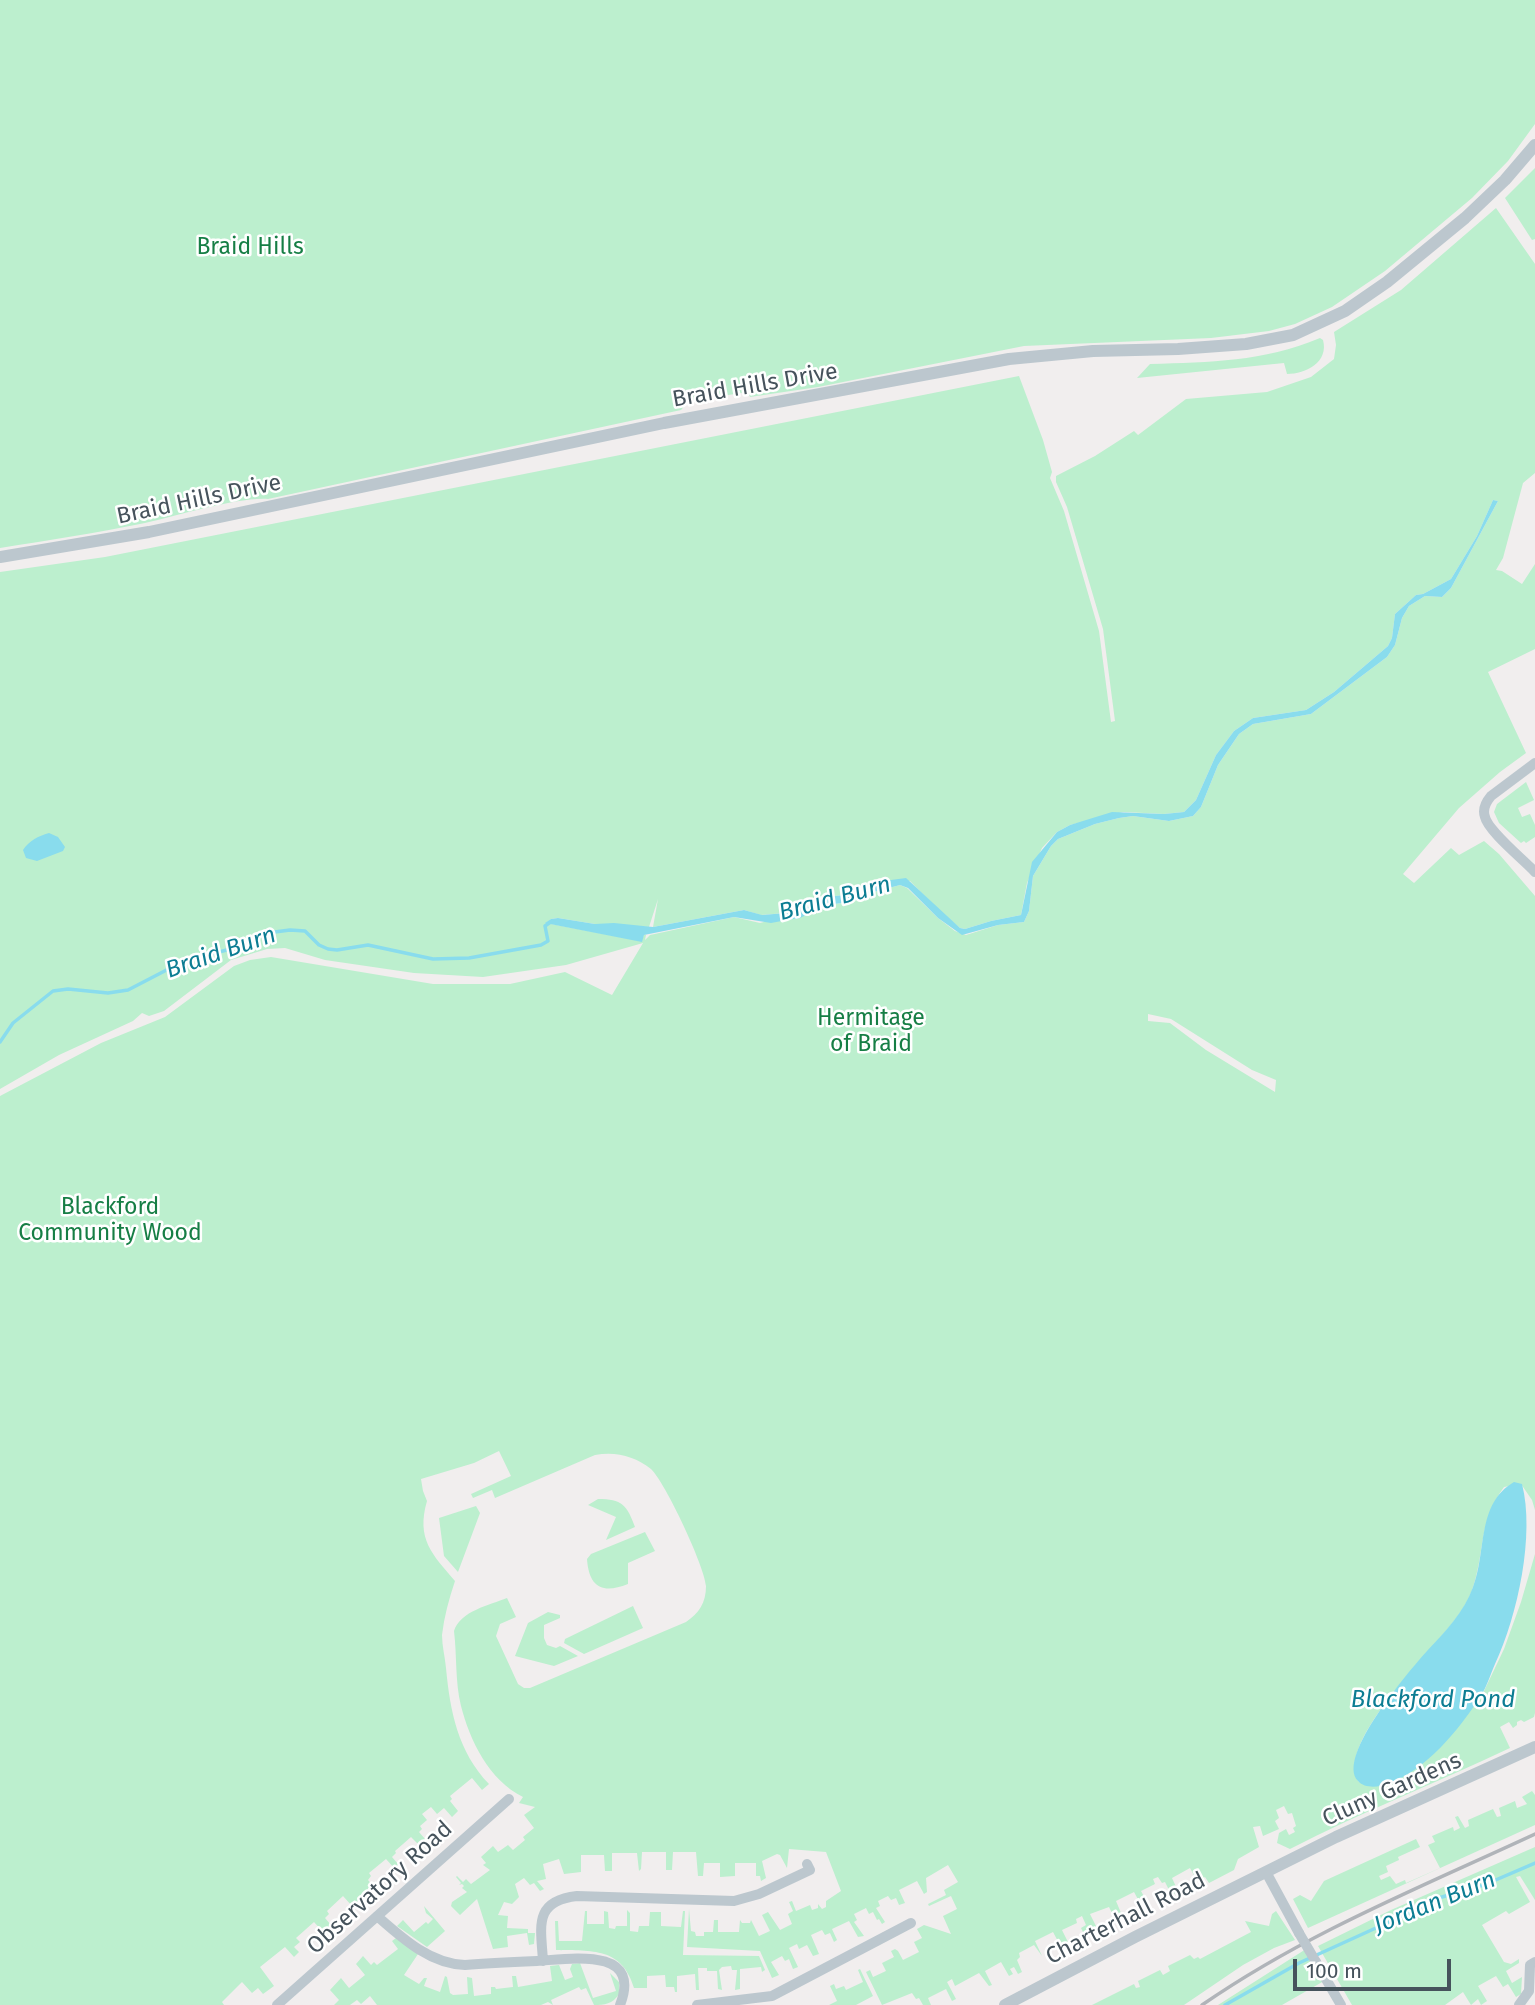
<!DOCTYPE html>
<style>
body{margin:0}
#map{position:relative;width:1535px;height:2005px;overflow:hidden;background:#f1eeee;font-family:"Fira Sans",sans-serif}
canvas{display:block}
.scale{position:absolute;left:1293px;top:1959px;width:158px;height:32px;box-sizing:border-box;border:4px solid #46535c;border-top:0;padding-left:9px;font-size:21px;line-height:24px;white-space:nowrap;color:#46535c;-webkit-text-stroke:5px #fff;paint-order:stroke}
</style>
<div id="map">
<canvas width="1535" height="2005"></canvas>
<div class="scale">100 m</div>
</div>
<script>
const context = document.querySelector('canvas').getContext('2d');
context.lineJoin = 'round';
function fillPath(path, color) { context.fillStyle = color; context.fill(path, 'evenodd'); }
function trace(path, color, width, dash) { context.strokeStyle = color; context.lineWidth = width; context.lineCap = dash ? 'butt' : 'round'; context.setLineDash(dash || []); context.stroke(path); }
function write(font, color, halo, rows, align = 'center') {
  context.font = font + ' "Fira Sans",sans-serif'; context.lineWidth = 5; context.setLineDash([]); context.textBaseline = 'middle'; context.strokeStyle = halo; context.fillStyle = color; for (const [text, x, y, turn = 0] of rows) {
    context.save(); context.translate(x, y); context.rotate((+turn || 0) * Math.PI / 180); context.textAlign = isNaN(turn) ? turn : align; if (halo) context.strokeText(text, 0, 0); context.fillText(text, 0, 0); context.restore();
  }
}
fillPath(new Path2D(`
 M 0,0 L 1535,0 L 1535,124 L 1508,161 L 1472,198 L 1385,271 L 1332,307 L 1295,324 L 1269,331 L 1211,338 L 1024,346 L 818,387 L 750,397 L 748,392 L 689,401 L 681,410 L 268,499 C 237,497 178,516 145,523 C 97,533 49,540 0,548 Z
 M 1535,168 L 1535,239 L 1532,240 L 1505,198 Z
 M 1496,208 L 1535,264 L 1535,473 L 1523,483 L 1503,558 L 1496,570 L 1502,571 L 1522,584 L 1535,564 L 1535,649 L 1488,672 L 1526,753 L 1500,772 L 1459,808 L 1403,874 L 1414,883 L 1451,848 L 1459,855 L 1484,841 L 1499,854 L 1535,896 L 1535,1510 L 1532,1500 L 1521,1484 L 1504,1487 C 1479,1521 1485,1547 1474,1584 C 1470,1599 1460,1614 1450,1626 C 1429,1653 1333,1747 1359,1782 L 1382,1786 L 1397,1780 L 1410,1772 L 1460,1724 L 1484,1691 L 1504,1649 L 1521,1602 L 1535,1554 L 1535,1713 L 1534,1717 L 1524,1722 L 1521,1720 L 1517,1722 L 1517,1725 L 1513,1728 L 1509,1722 L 1500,1727 L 1510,1748 C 1437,1783 1361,1812 1290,1849 L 1277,1843 L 1279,1833 L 1286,1829 L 1289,1835 L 1295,1832 L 1293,1828 L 1296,1826 L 1292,1813 L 1288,1814 L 1284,1806 L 1276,1810 L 1279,1818 L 1275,1821 L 1279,1829 L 1263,1836 L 1260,1826 L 1253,1827 L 1259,1847 L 1238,1859 L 1234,1870 L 1209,1883 L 1205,1877 L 1192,1884 L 1190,1882 L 1196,1879 L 1190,1868 L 1172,1878 L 1178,1891 L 1165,1900 L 1162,1894 L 1169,1890 L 1165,1882 L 1162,1883 L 1158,1877 L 1153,1879 L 1155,1884 L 1141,1891 L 1148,1904 L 1140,1903 L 1134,1892 L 1116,1901 L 1121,1913 L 1114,1917 L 1109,1907 L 1090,1914 L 1097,1928 L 1084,1934 L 1081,1928 L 1086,1925 L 1082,1916 L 1076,1919 L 1077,1923 L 1062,1930 L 1069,1944 L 1061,1947 L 1053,1932 L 1035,1941 L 1042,1956 L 1034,1945 L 1019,1953 L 1020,1957 L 1017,1960 L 1022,1972 L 1018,1974 L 1014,1967 L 1010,1969 L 1013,1974 L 1009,1976 L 1001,1962 L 985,1971 L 992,1985 L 989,1986 L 979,1973 L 955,1986 L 952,1979 L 947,1982 L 956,1999 L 952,2001 L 946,1989 L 928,1998 L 931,2005 L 923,2005 L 919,1998 L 916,1999 L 912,1993 L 882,2005 L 866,1972 L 870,1970 L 873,1977 L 886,1971 L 882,1963 L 894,1957 L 891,1951 L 895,1949 L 898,1951 L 903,1960 L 919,1952 L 914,1942 L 922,1938 L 917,1929 L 924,1925 L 951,1934 L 943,1916 L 957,1909 L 951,1896 L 929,1906 L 928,1904 L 946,1895 L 944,1890 L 958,1882 L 948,1865 L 926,1878 L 927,1892 L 924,1894 L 917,1881 L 899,1890 L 905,1903 L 899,1905 L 896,1898 L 891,1900 L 888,1896 L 878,1901 L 880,1906 L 876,1908 L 885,1922 L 882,1924 L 879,1919 L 877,1920 L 873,1912 L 869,1914 L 866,1908 L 854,1914 L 857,1920 L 854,1922 L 864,1936 L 858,1937 L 849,1921 L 832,1929 L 837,1940 L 834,1942 L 830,1933 L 825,1935 L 822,1930 L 811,1935 L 819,1954 L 813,1956 L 807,1945 L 799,1949 L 797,1944 L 789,1948 L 798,1967 L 793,1969 L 789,1959 L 785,1961 L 782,1956 L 771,1962 L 779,1975 L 772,1978 L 760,1951 L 687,1947 L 689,1909 L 691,1931 L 695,1932 L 696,1936 L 704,1936 L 704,1932 L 713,1932 L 714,1920 L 718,1920 L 718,1932 L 739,1932 L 740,1920 L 742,1923 L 750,1923 L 751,1920 L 759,1936 L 770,1931 L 762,1915 L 768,1912 L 780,1930 L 792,1924 L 788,1914 L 793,1911 L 789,1902 L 792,1901 L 796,1911 L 810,1905 L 812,1910 L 818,1908 L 818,1904 L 822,1909 L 826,1907 L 826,1901 L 841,1891 L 826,1852 L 789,1849 L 787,1868 L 780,1855 L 777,1854 L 762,1861 L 766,1878 L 761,1881 L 760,1876 L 756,1876 L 756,1863 L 735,1863 L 735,1876 L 720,1877 L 720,1863 L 704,1863 L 703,1876 L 698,1876 L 696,1852 L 673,1852 L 672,1870 L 666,1870 L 666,1852 L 642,1852 L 641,1869 L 639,1871 L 637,1853 L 612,1853 L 612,1871 L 605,1871 L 604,1855 L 581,1855 L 581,1872 L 564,1874 L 559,1859 L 543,1864 L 546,1879 L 537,1881 L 544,1889 L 540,1891 L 534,1883 L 530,1885 L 524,1878 L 515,1884 L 519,1897 L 512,1904 L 504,1902 L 498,1915 L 508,1916 L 507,1928 L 528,1929 L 528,1933 L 535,1933 L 534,1944 L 529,1945 L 527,1933 L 507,1936 L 508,1947 L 493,1949 L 477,1899 L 460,1915 L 451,1906 L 452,1902 L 467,1892 L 462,1888 L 464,1886 L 462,1884 L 459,1885 L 461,1883 L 456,1877 L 457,1876 L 463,1882 L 466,1879 L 471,1884 L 490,1870 L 483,1865 L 486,1863 L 481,1857 L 493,1846 L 498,1852 L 508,1845 L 513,1850 L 525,1840 L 523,1837 L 534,1828 L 524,1815 L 535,1807 L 519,1803 L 523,1797 C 489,1780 470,1741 461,1706 C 455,1682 457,1655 454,1631 C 460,1611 490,1605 507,1598 L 516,1617 L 500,1624 L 496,1636 L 518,1684 L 524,1688 L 530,1688 L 686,1622 C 699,1613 706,1603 706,1586 C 705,1567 665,1482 651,1469 C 635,1456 615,1451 595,1455 L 495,1498 L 492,1490 L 473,1498 L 471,1494 L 511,1476 L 499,1451 L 474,1463 L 421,1479 L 423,1491 L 427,1501 C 416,1539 432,1554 455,1581 C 449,1599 444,1617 442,1635 C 442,1646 445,1657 446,1668 C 450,1711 458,1752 489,1784 L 482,1790 L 472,1778 L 450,1796 L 452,1799 L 450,1801 L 458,1811 L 452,1817 L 444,1808 L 437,1814 L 431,1807 L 422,1814 L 427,1820 L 420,1826 L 422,1829 L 419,1832 L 425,1839 L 420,1846 L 411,1837 L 395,1851 L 396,1853 L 392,1857 L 398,1864 L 395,1869 L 386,1859 L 369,1873 L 371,1876 L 368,1880 L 373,1886 L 368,1890 L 376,1897 L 364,1909 L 358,1901 L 352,1906 L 343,1896 L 327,1911 L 329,1914 L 325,1918 L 331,1925 L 323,1932 L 314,1922 L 296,1938 L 300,1942 L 294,1947 L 299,1952 L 294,1957 L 285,1947 L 260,1967 L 274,1986 L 263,1994 L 258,1988 L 252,1993 L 242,1982 L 222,2002 L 224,2005 L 0,2005 L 0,1096 L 101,1043 L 165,1017 L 234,966 L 250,960 L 271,957 L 433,984 L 510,984 L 565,972 L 612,995 L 643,943 L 566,965 L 483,977 L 414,973 L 325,960 L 285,948 L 267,949 L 231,960 L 164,1011 L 149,1016 L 142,1013 L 133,1021 L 59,1055 L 0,1089 L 0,572 L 105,557 L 1019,376 L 1043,440 L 1052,472 L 1050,478 L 1064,511 L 1099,631 L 1111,722 L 1115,721 L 1103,629 L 1067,507 L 1056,482 L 1056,476 L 1095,456 L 1134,431 L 1138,435 L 1186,399 L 1267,392 L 1311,377 L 1334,359 L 1336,345 L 1334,332 L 1401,290 ZM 1493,500 L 1498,501 L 1451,588 L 1442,597 L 1425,596 L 1409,606 L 1402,618 L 1395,645 L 1387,657 L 1311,714 L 1253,724 L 1239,734 L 1218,765 L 1201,807 L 1193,816 L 1169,821 L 1133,816 L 1119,818 L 1095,824 L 1058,839 L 1051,846 L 1033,876 L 1029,911 L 1024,922 L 998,925 L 966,935 L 955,931 L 938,918 L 907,888 L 900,885 L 855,897 L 842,903 L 827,905 L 760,923 L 734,917 L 650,935 L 645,940 L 646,935 L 644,935 L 641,941 L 546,923 L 551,919 L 558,918 L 595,924 L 649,927 L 658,899 L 653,927 L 744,910 L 761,915 L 786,913 L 806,908 L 827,897 L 844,895 L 876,882 L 910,881 L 939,911 L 960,928 L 965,929 L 991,921 L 1021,915 L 1027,883 L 1042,848 L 1057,832 L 1070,825 L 1123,812 L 1164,814 L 1184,812 L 1196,800 L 1216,755 L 1234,731 L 1253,718 L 1306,710 L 1334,692 L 1388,646 L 1392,638 L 1395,614 L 1416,595 L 1423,594 L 1451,579 L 1477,536 ZM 1148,1014 L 1171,1019 L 1252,1070 L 1276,1080 L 1275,1092 L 1206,1050 L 1170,1023 L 1148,1021 Z
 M 1320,338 L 1323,340 C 1329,362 1306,374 1287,374 L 1284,363 L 1137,378 L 1150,364 C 1211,362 1262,362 1320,338 Z
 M 1526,782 L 1534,800 L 1518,808 L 1522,817 L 1530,814 L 1535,825 L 1535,837 L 1526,843 L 1524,841 L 1521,843 L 1499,823 L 1494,812 L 1497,804 Z
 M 598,1499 C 622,1499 627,1505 635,1527 L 606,1540 L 616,1517 L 588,1505 Z
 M 476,1506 L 480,1513 L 458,1572 L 444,1556 L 439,1518 Z
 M 645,1532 L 655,1551 L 628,1563 L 628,1584 C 603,1594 589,1588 587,1559 L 591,1554 Z
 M 633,1606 L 643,1628 L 584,1654 L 564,1643 L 565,1639 Z
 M 548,1612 L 560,1615 L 560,1618 L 544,1625 L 544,1638 L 547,1645 L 556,1648 L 560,1646 L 578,1656 L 554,1666 L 515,1656 L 528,1623 Z
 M 1532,1791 L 1535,1795 L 1535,1825 L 1308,1928 L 1293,1899 L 1300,1895 L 1311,1901 L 1324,1881 L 1416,1839 L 1420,1847 L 1398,1857 L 1399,1860 L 1386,1866 L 1388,1872 L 1379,1876 L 1381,1880 L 1390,1876 L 1396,1884 L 1405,1880 L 1406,1883 L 1440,1868 L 1428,1845 L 1435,1842 L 1432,1836 L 1453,1827 L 1454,1831 L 1460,1828 L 1455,1817 L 1458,1816 L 1465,1828 L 1469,1826 L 1468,1820 L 1493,1809 L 1497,1817 L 1501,1816 L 1499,1808 L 1515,1801 L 1517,1808 L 1527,1804 L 1522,1797 Z
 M 1535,1847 L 1535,1900 L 1520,1876 L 1516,1877 L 1530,1902 L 1509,1914 L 1506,1911 L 1482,1925 L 1504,1962 L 1511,1964 L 1519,1959 L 1519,1963 L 1506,1971 L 1512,1983 L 1522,1977 L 1521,1994 L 1516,1997 L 1508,1984 L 1503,1987 L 1496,1976 L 1478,1986 L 1487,2001 L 1481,2005 L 1478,1999 L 1471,2005 L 1463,1992 L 1445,2005 L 1352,2005 L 1318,1946 L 1391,1910 Z
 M 424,1906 L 445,1931 L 427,1947 L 397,1926 L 403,1920 L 414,1932 L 426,1922 L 428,1924 L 433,1919 L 426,1913 Z
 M 627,1910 L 630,1913 L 630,1931 L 638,1932 L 639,1926 L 649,1926 L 650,1912 L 661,1912 L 661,1926 L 681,1927 L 683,1911 L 685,1911 L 683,1955 L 759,1956 L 765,1970 L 762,1972 L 761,1967 L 740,1969 L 740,1989 L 735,1990 L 737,1970 L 732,1970 L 731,1966 L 722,1967 L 719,1970 L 722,1990 L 718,1989 L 717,1971 L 707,1971 L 707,1968 L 698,1968 L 699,1990 L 696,1990 L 695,1974 L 677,1976 L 677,1992 L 675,1992 L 674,1987 L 666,1987 L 665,1975 L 647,1976 L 647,1988 L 634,1988 C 622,1947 592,1951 556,1950 L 555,1921 L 558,1921 L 559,1941 L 582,1941 L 585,1911 L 587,1911 L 587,1924 L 604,1924 L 604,1911 L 608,1912 L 609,1928 L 615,1929 L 616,1926 L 627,1926 Z
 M 1276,1911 L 1295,1940 L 1274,1948 L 1243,1965 L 1184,2005 L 1092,2005 L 1134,1984 L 1136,1988 L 1140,1987 L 1138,1981 L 1160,1970 L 1163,1975 L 1170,1971 L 1168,1966 L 1190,1955 L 1194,1959 L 1198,1957 L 1200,1959 L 1251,1932 L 1245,1921 L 1269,1926 L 1272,1914 Z
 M 396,1938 L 418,1954 L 404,1975 L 419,1984 L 424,1978 L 427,1978 L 424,1986 L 440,1992 L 445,1976 L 447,1977 L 450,1993 L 453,1995 L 468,1994 L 467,1977 L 472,1978 L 474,1996 L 491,1994 L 491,1987 L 495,1987 L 496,1989 L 513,1987 L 512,1976 L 516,1976 L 518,1987 L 552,1981 L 550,1966 L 559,1965 L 565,1980 L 573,1977 L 570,1969 L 572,1964 L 580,1963 L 593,1998 L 616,1991 L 610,1973 L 619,1982 L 619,1994 C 613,2004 604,2005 594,2005 L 586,1988 L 581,1990 L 579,1987 L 551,2000 L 553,2005 L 548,2002 L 541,2005 L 377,2005 L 370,1996 L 361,2004 L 357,2000 L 350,2005 L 334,2005 L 339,2000 L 330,1990 L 341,1978 L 349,1988 L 365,1975 L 356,1964 L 363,1956 L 371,1965 L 374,1962 L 377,1965 L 398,1949 L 392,1941 Z
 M 1306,1949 L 1324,1981 L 1282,2005 L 1218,2005 Z
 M 860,1969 L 873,1996 L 856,2005 L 829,2005 L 837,2001 L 830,1986 L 834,1984 L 836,1989 L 844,1986 L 846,1990 L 863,1982 L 858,1970 Z`), '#bcefce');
fillPath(new Path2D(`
 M 1493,500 L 1498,501 L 1451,588 L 1442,597 L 1425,596 L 1409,606 L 1402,618 L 1395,645 L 1387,657 L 1311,714 L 1253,724 L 1239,734 L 1218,765 L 1201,807 L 1193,816 L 1169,821 L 1133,816 L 1119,818 L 1095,824 L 1058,839 L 1051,846 L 1033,876 L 1029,911 L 1024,922 L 998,925 L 962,935 L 938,918 L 908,888 L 900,885 L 855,897 L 842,903 L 827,905 L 800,918 L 787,920 L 771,923 L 734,917 L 644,935 L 642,942 L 545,923 L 551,919 L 558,918 L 595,924 L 614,923 L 653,927 L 744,910 L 762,915 L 786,913 L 806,908 L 827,897 L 844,895 L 876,882 L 906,878 L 960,928 L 965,929 L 991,921 L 1021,915 L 1032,862 L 1057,832 L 1070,825 L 1112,812 L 1164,814 L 1184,812 L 1196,800 L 1216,755 L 1234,731 L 1253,718 L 1306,710 L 1334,692 L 1388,646 L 1392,638 L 1395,614 L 1416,595 L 1423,594 L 1451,579 L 1477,536 Z
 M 49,833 L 58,837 L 65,847 L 63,851 L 37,861 L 26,858 L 23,850 C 29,841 38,836 49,833 Z
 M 1514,1482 L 1522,1484 C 1535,1534 1518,1615 1495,1664 C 1490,1675 1487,1687 1480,1697 C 1459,1730 1426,1770 1388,1784 C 1379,1787 1365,1789 1358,1781 C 1335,1757 1410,1670 1427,1651 C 1445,1632 1464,1612 1473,1587 C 1487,1552 1476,1504 1514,1482 Z`), '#89dced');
trace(new Path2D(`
 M 0,1042 L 13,1023 L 53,991 L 68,989 L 108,993 L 128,990 L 182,962 L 234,948 L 267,933 L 290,930 L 305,931 L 319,945 L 328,949 L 337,950 L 368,945 L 433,959 L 469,958 L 541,945 L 548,941 L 545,926 L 552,921
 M 1225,2005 L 1299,1963 L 1422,1907 L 1435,1899 L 1484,1885 L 1535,1863`), '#89dced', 3.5);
trace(new Path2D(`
 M 1535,763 L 1491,796 C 1486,802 1482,809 1485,817 C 1488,831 1524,860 1535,872
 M 1266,1872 L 1299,1933
 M 377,1916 C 402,1938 430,1964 465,1965 C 489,1963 513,1962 537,1961 C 569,1959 643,1946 620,2005
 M 543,1961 C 541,1927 533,1901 577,1896 L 734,1901 L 759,1894 L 810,1870 L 807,1864
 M 1316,1962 L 1341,2005
 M 277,2005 L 509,1799
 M 697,2005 L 772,1996 L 911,1923
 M 1519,2005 L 1529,1991 L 1530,1965 L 1535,1962`), '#bcc7ce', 10);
trace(new Path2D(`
 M 0,557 L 149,532 L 664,423 L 1009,359 L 1093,351 L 1178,349 L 1246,344 L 1293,335 L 1345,311 L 1387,282 L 1465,218 L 1505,180 L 1535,145
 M 1005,2005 L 1135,1937 L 1336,1837 L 1535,1747`), '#bcc7ce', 12);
trace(new Path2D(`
 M 1202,2005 C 1306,1933 1421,1887 1535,1834`), '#b0b4b9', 3.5);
trace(new Path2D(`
 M 1299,1933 L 1316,1962`), '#bcc7ce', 10);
write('23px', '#167e45', '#fff', [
 ["Braid Hills",250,248],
 ["Hermitage",871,1019],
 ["of Braid",871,1045],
 ["Blackford",110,1208],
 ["Community Wood",110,1234]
]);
write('23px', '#46535c', '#fff', [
 ["Braid Hills Drive",755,386,-10],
 ["Braid Hills Drive",199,500,-12],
 ["Cluny Gardens",1392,1790,-24],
 ["Observatory Road",380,1888,-42],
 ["Charterhall Road",1126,1919,-27]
]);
write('italic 24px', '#0c7d93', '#fff', [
 ["Braid Burn",835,899,-15],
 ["Braid Burn",221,953,-19],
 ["Blackford Pond",1433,1700],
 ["Jordan Burn",1435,1903,-22]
]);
</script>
